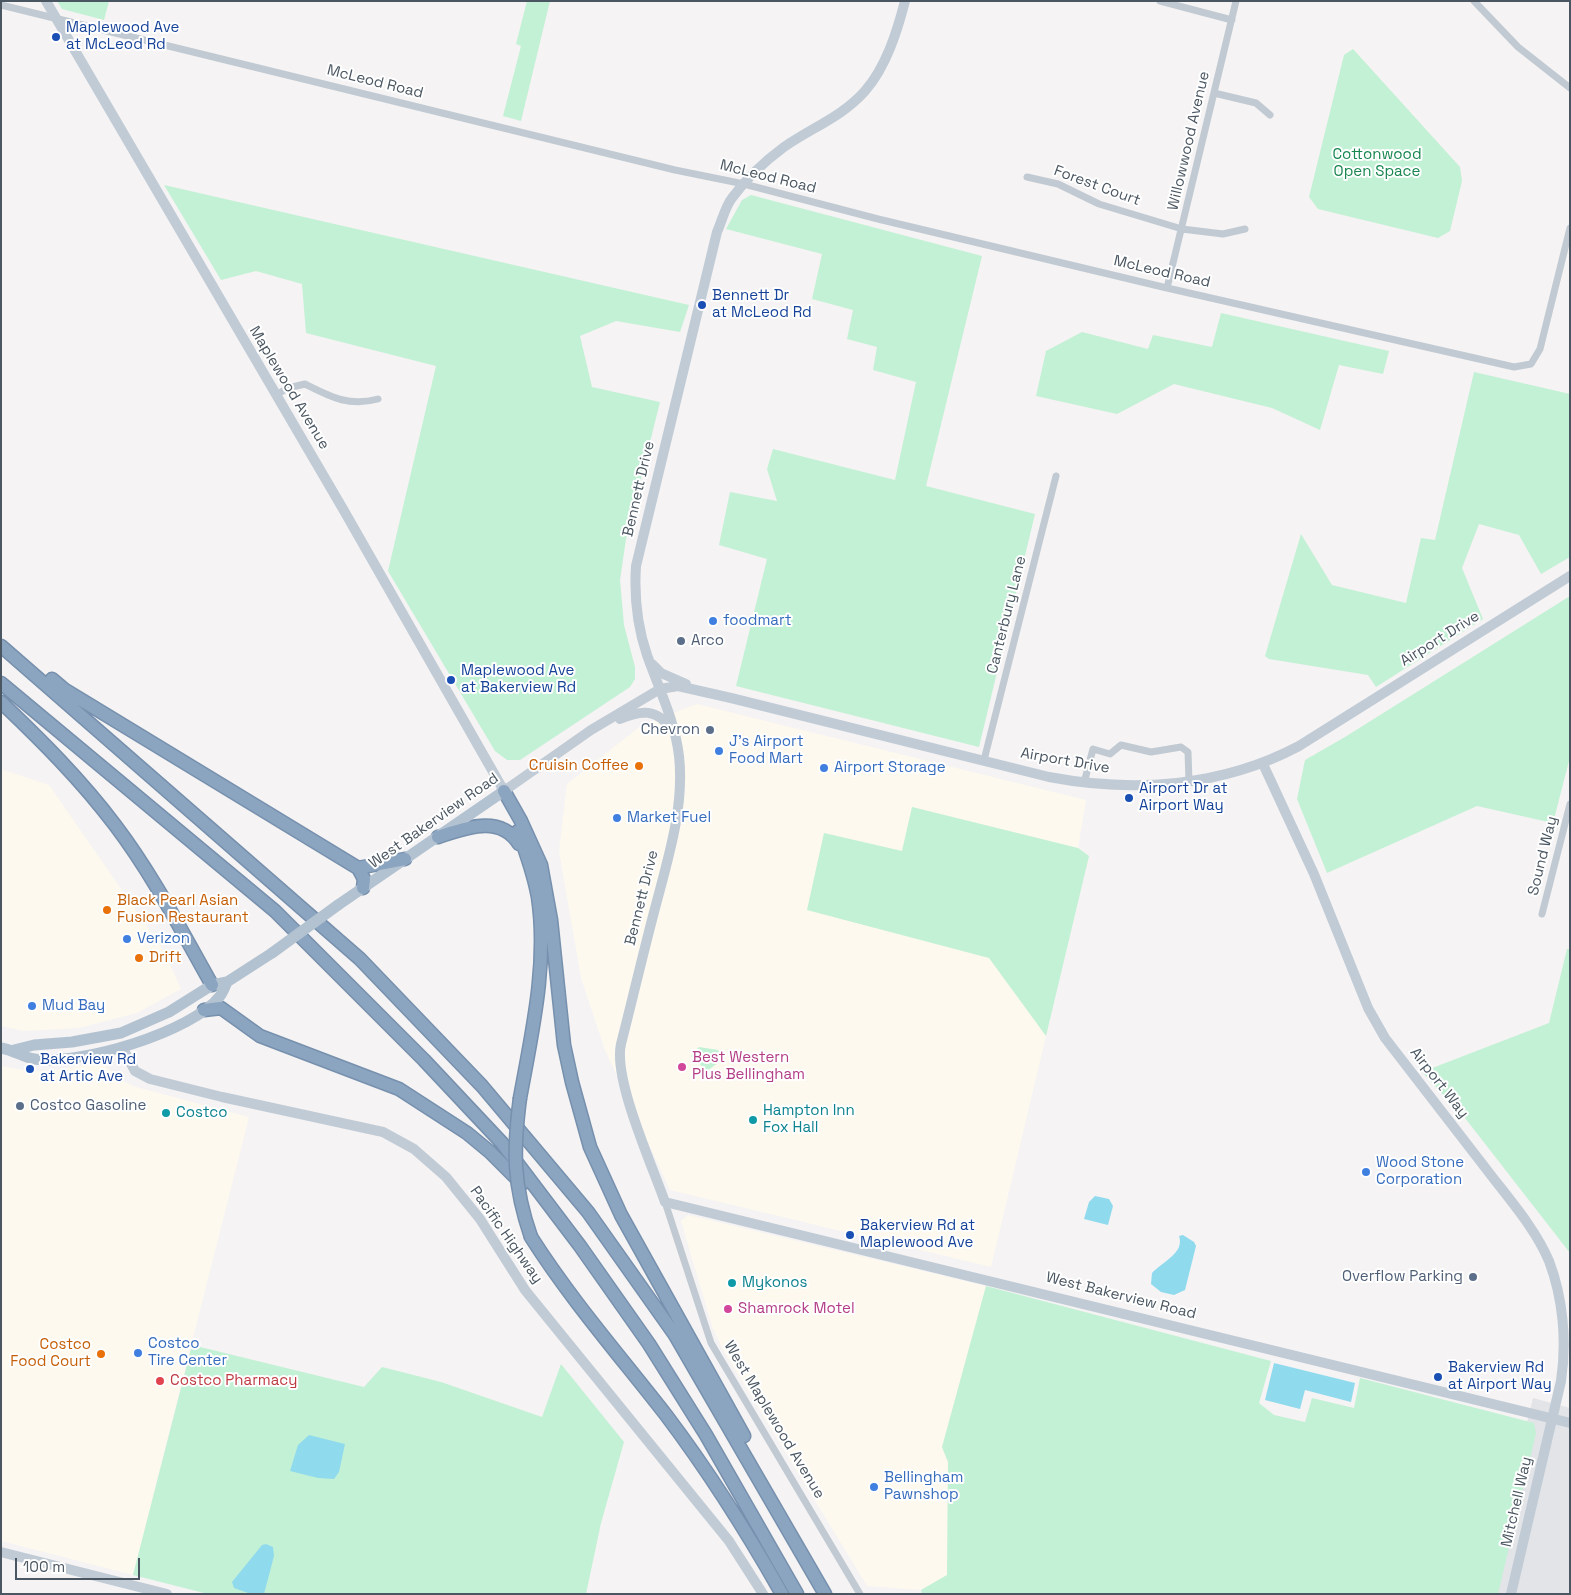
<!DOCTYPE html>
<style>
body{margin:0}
#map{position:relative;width:1571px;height:1595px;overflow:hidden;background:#f5f3f3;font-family:"Space Grotesk",sans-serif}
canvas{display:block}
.frame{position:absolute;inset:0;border:2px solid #4a5661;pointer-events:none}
.scale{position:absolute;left:15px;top:1558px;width:125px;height:22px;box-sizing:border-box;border:2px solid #4a5661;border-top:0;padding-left:6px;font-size:15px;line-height:18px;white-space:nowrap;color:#4a5661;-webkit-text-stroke:4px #fff;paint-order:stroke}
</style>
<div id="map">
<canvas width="1571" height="1595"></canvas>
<div class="frame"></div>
<div class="scale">100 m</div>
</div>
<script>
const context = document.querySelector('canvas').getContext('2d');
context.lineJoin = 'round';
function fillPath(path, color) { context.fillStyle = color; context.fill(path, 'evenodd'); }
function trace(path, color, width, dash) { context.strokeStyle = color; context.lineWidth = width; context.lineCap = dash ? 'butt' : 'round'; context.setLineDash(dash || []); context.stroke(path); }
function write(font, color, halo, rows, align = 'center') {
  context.font = font + ' "Space Grotesk",sans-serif'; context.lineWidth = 4; context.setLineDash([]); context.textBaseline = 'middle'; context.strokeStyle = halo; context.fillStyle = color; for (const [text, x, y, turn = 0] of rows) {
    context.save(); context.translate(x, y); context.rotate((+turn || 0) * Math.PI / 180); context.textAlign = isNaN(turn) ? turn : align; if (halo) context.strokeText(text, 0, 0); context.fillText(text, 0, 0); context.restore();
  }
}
fillPath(new Path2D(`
 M 697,704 L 1086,800 L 1078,848 L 912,807 L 902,851 L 824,833 L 807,910 L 989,958 L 1046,1036 L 991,1267 L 670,1190 L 605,1050 L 581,978 L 559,851 L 567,784 L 642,725 Z
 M 1,769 L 49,785 L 164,951 L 181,989 L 137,1013 L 79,1028 L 24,1031 L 1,1026 Z
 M 94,1063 L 104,1065 L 123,1081 L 136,1087 L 249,1117 L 133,1575 L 1,1541 L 1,1066 L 31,1071 L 55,1070 Z
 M 688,1215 L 986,1286 L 942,1447 L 948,1462 L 947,1575 L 921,1590 L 867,1586 L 722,1348 L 712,1326 L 681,1221 Z`), '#fdf9ef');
fillPath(new Path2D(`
 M 1533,1398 L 1570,1408 L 1570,1594 L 1485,1594 Z`), '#e2e4e7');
fillPath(new Path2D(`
 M 57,1 L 109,1 L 104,20 L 62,9 Z
 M 527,1 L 550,1 L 521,121 L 503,116 L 521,46 L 516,44 Z
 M 1353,49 L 1460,167 L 1462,181 L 1450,231 L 1438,238 L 1318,209 L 1309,197 L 1344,55 Z
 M 164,185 L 689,305 L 680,332 L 616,321 L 580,336 L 592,387 L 660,402 L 626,539 L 620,580 L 624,625 L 635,667 L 635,679 L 630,687 L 520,760 L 507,760 L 495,751 L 388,571 L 436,366 L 306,333 L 302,284 L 256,271 L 221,280 Z
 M 751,195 L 982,256 L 926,486 L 1035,514 L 979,747 L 736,686 L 767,559 L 719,545 L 730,492 L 777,501 L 767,469 L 773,449 L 895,480 L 916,382 L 873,370 L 877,347 L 847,339 L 853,310 L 812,299 L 822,254 L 726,229 L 742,200 Z
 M 1221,313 L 1389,351 L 1383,374 L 1339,365 L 1320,430 L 1272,408 L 1174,384 L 1117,414 L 1036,396 L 1046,351 L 1082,332 L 1148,349 L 1153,335 L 1212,347 Z
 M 1474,372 L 1570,394 L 1570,557 L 1541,574 L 1519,535 L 1479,524 L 1462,568 L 1483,619 L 1376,687 L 1368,675 L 1269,659 L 1265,656 L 1301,534 L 1332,585 L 1406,603 L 1421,538 L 1435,540 Z
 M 1570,596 L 1570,757 L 1553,823 L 1477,806 L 1327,873 L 1297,799 L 1305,760 L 1345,737 Z
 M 912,807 L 1078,848 L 1089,856 L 1046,1036 L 989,958 L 807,910 L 824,833 L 902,851 Z
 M 1567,949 L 1570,949 L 1570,1253 L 1465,1118 L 1422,1072 L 1549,1023 Z
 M 699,1047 L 718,1050 L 723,1059 L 707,1071 L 691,1056 Z
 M 986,1286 L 1271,1361 L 1259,1403 L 1274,1415 L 1305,1422 L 1312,1398 L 1354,1408 L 1360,1378 L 1534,1423 L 1536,1433 L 1498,1594 L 922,1594 L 921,1590 L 947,1575 L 948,1462 L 942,1447 Z
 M 192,1345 L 364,1387 L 382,1367 L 441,1382 L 542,1417 L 561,1364 L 624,1442 L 601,1523 L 586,1594 L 208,1594 L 133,1575 Z`), '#c3f1d5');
fillPath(new Path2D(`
 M 1095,1196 L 1109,1199 L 1113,1206 L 1108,1225 L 1084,1219 L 1089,1202 Z
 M 1183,1235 L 1194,1242 L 1196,1246 L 1185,1290 L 1174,1295 L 1161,1292 L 1151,1284 L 1152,1273 C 1162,1262 1185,1253 1179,1236 Z
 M 1274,1363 L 1355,1383 L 1351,1402 L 1305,1390 L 1300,1409 L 1265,1400 Z
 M 309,1435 L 345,1444 L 339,1472 L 334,1479 L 318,1478 L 290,1471 L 298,1445 Z
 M 266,1544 L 273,1547 L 274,1556 L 264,1594 L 251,1594 L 234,1588 L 232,1582 L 262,1545 Z`), '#90daee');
const highway = new Path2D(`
 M 1,646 L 360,959 L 482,1086 L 588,1212 L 675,1335 L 825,1594
 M 52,679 L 65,690 L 358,868 L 364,879 L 363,888
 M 1,683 L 275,911 L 424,1060 L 502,1143 L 580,1246 L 649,1344 L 706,1435 L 797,1594
 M 1,702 C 42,741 81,780 115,825 C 153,875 181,930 212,985
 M 504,791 L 521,821 L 541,865 L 551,920 L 564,1045 L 572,1082 L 590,1147 L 621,1215 L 744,1436
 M 518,831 C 526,852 534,875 538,897 C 548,964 532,1032 520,1098
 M 438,837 C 466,828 500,814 519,844
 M 358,868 L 405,859
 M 204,1010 L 221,1008 L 260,1036 L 399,1089 L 467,1133 L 490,1152 L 522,1184
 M 531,1237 C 571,1300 620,1356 666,1415 C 709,1472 747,1532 782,1594`);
trace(highway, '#7690ad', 15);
trace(new Path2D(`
 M 1160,1 L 1232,20
 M 1474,1 L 1518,47 L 1570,88
 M 1,5 L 675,170 L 744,184 L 878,219 L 1167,288 L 1514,367 L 1531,364 L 1540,349 L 1570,228
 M 1214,93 L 1256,103 L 1270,115
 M 1027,177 L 1058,184 L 1099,204 L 1182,229 L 1223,234 L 1245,229
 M 1167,288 L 1236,1
 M 276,395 L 288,388 L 305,384 C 331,397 349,407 378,399
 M 984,760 L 1056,476
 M 1084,783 L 1093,749 L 1110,754 L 1121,745 L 1151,752 L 1181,747 L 1188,752 L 1189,782
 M 1542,914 L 1570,804
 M 665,1202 L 711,1343 L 860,1594`), '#c1cad2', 7);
trace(new Path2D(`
 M 46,1 L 343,509 L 504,791 L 591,730 L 660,689 L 678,686 L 731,698 L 1049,777 C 1134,793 1222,787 1299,746 L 1570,576
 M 905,1 C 897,32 886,67 865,91 C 842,117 811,128 784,147 C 765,161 746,179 732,198 C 725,207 722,221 717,232 L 636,566 C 634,597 637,626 647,655 C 659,689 675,721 679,756 C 685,809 666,865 653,916 C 642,958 632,1001 621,1044 C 613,1079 652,1165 665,1202 L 1570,1423
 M 652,664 L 661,673 L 686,684
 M 620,719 C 641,710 657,708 672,730
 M 1263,764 L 1314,874 L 1368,1008 L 1385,1038 C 1419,1082 1453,1126 1487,1170 C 1509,1199 1535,1228 1549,1261 C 1563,1298 1567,1341 1561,1381 L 1511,1594
 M 122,1047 L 135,1071 L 150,1079 L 222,1097 L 383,1132 L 414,1149 L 446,1177 L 480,1219 L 525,1290 L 729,1541 L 763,1594
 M 1,1552 L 167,1594`), '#c1cbd6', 10);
trace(new Path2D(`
 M 338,905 L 504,791
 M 1,1048 C 13,1050 23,1057 34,1059 C 78,1066 193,1032 220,996 C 223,992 225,987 227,982
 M 14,1050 L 34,1045 L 72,1042 L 121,1033 L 169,1012 L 212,985 L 227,982 L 272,953`), '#b3c2d1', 11);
trace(highway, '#8ba5c1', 12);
const highwayBridge = new Path2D(`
 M 520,1098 C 513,1151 513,1185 531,1237`);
trace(highwayBridge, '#7690ad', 15, []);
trace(new Path2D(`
 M 272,953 L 338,905`), '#b3c2d1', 11);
trace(highwayBridge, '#8ba5c1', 12);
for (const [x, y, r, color] of [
 [56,37,5,"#1a4fb4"],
 [702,305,5,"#1a4fb4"],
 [713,621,5,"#3f7fe0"],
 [681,641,5,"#5c6f8a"],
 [451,680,5,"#1a4fb4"],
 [710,730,5,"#5c6f8a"],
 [719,751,5,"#3f7fe0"],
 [639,766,5,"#e8710a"],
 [824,768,5,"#3f7fe0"],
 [1129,798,5,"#1a4fb4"],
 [617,818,5,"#3f7fe0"],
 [107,910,5,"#e8710a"],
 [127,939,5,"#3f7fe0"],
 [139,958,5,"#e8710a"],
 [32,1006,5,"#3f7fe0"],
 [682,1067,5,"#d1479c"],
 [30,1069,5,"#1a4fb4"],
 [20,1106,5,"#5c6f8a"],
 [166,1113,5,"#0f9aa8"],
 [753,1120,5,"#0f9aa8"],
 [1366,1172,5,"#3f7fe0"],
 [850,1235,5,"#1a4fb4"],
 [1473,1277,5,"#5c6f8a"],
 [732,1283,5,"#0f9aa8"],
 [728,1309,5,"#d1479c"],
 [138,1353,5,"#3f7fe0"],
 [101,1354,5,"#e8710a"],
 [1438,1377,5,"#1a4fb4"],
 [160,1381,5,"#e0444e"],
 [874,1487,5,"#3f7fe0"]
]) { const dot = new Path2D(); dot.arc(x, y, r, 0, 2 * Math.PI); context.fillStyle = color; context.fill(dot); trace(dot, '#fff', 2); }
write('15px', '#164399', '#fff', [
 ["Maplewood Ave",66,28],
 ["at McLeod Rd",66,45],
 ["Bennett Dr",712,296],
 ["at McLeod Rd",712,313],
 ["Maplewood Ave",461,671],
 ["at Bakerview Rd",461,688],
 ["Airport Dr at",1139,789],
 ["Airport Way",1139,806],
 ["Bakerview Rd",40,1060],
 ["at Artic Ave",40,1077],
 ["Bakerview Rd at",860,1226],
 ["Maplewood Ave",860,1243],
 ["Bakerview Rd",1448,1368],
 ["at Airport Way",1448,1385]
], 'left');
write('15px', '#4a5661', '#fff', [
 ["McLeod Road",375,82,14],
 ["Willowwood Avenue",1189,141,-77],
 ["McLeod Road",768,177,14],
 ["Forest Court",1097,186,20],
 ["McLeod Road",1162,272,13],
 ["Maplewood Avenue",289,388,59],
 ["Bennett Drive",639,489,-77],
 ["Canterbury Lane",1007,615,-76],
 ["Airport Drive",1440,639,-32],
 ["Airport Drive",1065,761,10],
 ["West Bakerview Road",434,821,-35],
 ["Sound Way",1543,856,-76],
 ["Bennett Drive",642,898,-76],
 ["Airport Way",1439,1083,52],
 ["Pacific Highway",506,1235,55],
 ["West Bakerview Road",1121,1296,14],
 ["West Maplewood Avenue",774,1420,59],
 ["Mitchell Way",1517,1502,-77]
]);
write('15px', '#17864f', '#fff', [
 ["Cottonwood",1377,155],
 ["Open Space",1377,172]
]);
write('15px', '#366cbe', '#fff', [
 ["foodmart",723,621],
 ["J's Airport",729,742],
 ["Food Mart",729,759],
 ["Airport Storage",834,768],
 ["Market Fuel",627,818],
 ["Verizon",137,939],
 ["Mud Bay",42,1006],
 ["Wood Stone",1376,1163],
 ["Corporation",1376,1180],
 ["Costco",148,1344],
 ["Tire Center",148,1361],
 ["Bellingham",884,1478],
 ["Pawnshop",884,1495]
], 'left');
write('15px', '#4e5e75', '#fff', [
 ["Arco",691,641],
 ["Chevron",700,730,"right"],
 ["Costco Gasoline",30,1106],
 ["Overflow Parking",1463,1277,"right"]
], 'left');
write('15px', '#c56008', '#fff', [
 ["Cruisin Coffee",629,766],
 ["Black Pearl Asian",117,901,"left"],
 ["Fusion Restaurant",117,918,"left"],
 ["Drift",149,958,"left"],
 ["Costco",91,1345],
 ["Food Court",91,1362]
], 'right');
write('15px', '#b23c85', '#fff', [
 ["Best Western",692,1058],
 ["Plus Bellingham",692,1075],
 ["Shamrock Motel",738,1309]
], 'left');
write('15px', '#0d838f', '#fff', [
 ["Hampton Inn",763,1111],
 ["Fox Hall",763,1128],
 ["Costco",176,1113],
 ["Mykonos",742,1283]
], 'left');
write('15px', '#be3a42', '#fff', [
 ["Costco Pharmacy",170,1381]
], 'left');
</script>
